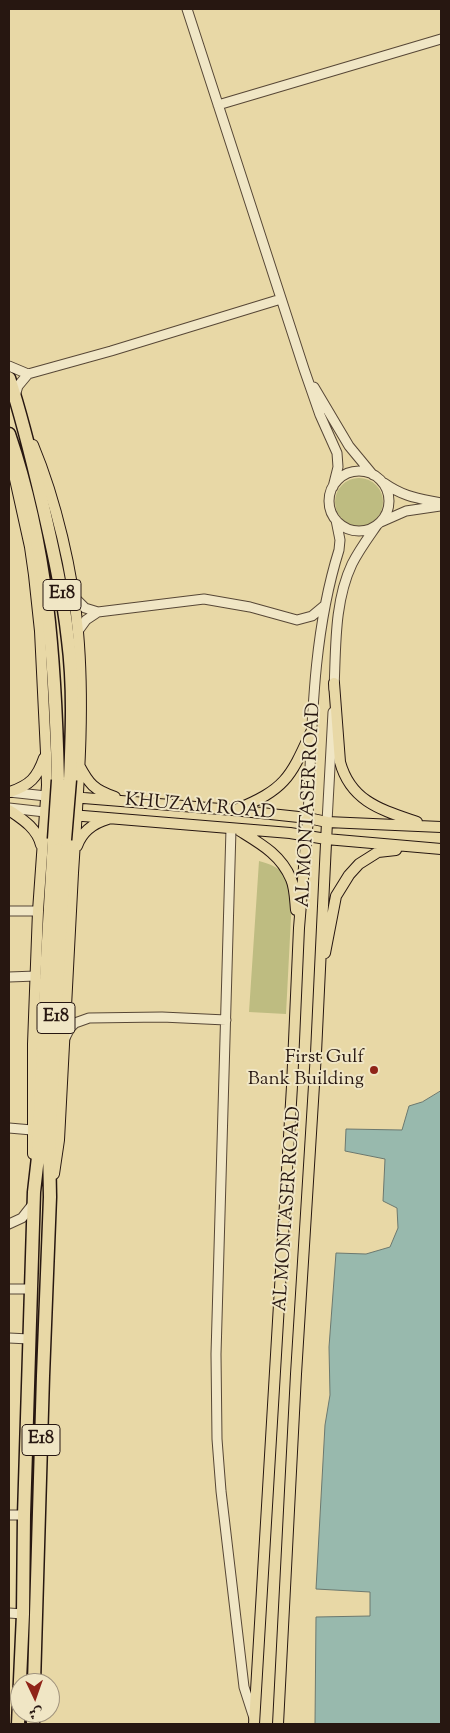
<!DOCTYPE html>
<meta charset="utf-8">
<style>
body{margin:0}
#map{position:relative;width:450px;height:1733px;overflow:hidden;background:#e8d8a6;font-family:"Sorts Mill Goudy",Amiri,serif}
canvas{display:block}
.frame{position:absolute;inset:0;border:10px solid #271711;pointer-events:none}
.north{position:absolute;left:10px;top:1673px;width:50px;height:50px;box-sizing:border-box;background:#f0e6c5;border:1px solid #a0937d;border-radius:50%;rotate:177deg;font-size:14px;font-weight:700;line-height:20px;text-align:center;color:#271711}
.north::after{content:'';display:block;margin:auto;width:18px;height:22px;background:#8f2418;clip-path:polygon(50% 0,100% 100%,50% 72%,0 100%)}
</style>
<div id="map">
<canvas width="450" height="1733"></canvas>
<div class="frame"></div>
<div class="north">ش</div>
</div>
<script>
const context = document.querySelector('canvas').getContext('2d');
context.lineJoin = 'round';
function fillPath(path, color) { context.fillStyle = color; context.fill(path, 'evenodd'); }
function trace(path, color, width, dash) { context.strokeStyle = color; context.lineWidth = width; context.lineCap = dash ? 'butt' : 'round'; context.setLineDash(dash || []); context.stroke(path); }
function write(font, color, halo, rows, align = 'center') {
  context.font = font + ' "Sorts Mill Goudy",serif'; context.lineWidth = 4; context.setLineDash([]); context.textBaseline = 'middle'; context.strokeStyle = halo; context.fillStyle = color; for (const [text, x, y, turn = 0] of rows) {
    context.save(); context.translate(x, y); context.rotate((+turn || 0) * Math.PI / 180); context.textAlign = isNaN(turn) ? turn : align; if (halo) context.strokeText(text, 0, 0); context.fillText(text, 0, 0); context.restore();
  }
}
fillPath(new Path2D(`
 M335 502a24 24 0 1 1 48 0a24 24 0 1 1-48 0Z
 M 259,861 C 283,868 287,873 292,898 L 286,1014 L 249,1012 Z`), '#bebc81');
const water = new Path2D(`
 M 441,1091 L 441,1724 L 315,1724 L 316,1617 L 370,1616 L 370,1592 L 316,1589 L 325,1425 L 330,1395 L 329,1347 L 336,1253 L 366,1254 L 390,1247 L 398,1228 L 397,1208 L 383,1201 L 385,1159 L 345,1151 L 346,1129 L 402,1130 L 409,1106 L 422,1102 Z`);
fillPath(water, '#98b9ad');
trace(water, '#6b786f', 1);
const minor = new Path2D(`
 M 187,9 L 304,369 L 320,415 L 337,453 L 338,467 L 333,487
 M 218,105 L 441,39
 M 9,366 L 28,374 L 111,351 L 281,299
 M 314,387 L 349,446 L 373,475
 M 15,396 L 18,386 L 28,374
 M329 501a30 30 0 1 1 60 0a30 30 0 1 1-60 0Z
 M 384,483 C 404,497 417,498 441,503
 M 381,522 L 406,511 L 440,506
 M 73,596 L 85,608 L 98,612 L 204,599 L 250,607 L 297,620 L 312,616 L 324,606
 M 78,631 L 86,620 L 98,612
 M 334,689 C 336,648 334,602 352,564 C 359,550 368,538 377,525
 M 9,792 L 46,796
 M 9,808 L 45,812
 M 308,818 C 312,728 312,636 339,550 L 340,540 L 336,520
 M 327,822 L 333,712
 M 231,829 L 216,1354 L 217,1439 L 221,1491 L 244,1687 L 254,1718
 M 9,911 L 38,911
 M 9,977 L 36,976
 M 64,1040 L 70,1028 L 75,1023 L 89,1018 L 162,1017 L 226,1020
 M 9,1128 L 32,1130
 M 9,1224 L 22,1218 L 33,1204
 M 9,1289 L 31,1289
 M 9,1338 L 29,1339
 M 9,1515 L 24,1515
 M 9,1613 L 23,1614`);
const major = new Path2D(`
 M 33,445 C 56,500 73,573 78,632 C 85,711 78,793 73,873 C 68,962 63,1051 59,1140 L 54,1174
 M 9,452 L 30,547 L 34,575 L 40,631 L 46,753 L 47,785 L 38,911 L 33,1044 L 33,1154
 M 334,683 L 340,762 C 351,802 382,810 417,822
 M 79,765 C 89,784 94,790 115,797
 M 10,792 C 30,785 37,778 44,758
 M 71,797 L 233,810 L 308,818 L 327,822 L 441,827
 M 9,810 C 22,819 37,828 41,845
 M 235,810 C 286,789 290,778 312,730
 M 71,815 L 290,833 L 326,839 L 441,849
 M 240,831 C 261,844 281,855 291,879 C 295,888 295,900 296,910
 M 77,846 C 82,832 94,823 108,819
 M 325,953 L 336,896 L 349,875 L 359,864 L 378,852 L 396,850
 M 254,1724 L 292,1086 L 299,928 L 308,818
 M 278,1724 L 296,1374 L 316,1053 L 327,822`);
const highway = new Path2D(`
 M 9,378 C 23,420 33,463 43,506 C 53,550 63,594 68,640 C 74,686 72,733 70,780
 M 9,434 C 48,548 55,660 58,780
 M 34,1683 L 43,1376 L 50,1197 L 49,1146 L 65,840
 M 18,1724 L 23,1614 L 24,1515 L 34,1192 L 38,1157 L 47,958 L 54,839
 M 33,1724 L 33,1713`);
trace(minor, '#574736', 11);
trace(major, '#271711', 12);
trace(highway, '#271711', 15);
trace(minor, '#f0e6c5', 9);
trace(major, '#e8d8a6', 10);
trace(highway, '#e8d8a6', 12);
const highwayBridge = new Path2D(`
 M 54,839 L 58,780
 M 65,840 L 70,780`);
trace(highwayBridge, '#271711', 15, []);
trace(highwayBridge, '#e8d8a6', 12);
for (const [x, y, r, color] of [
 [374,1070,5,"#8f2418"]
]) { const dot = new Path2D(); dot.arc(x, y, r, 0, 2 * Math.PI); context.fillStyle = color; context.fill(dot); trace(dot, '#f0e6c5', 2); }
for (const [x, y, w] of [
 [62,595,38],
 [56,1018,38],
 [41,1440,38]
]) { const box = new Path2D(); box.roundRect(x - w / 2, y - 15.5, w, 31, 4); context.fillStyle = '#f0e6c5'; context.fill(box); trace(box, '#271711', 1); }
write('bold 18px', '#271711', null, [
 ["E18",62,595],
 ["E18",56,1018],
 ["E18",41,1440]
]);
write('19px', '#271711', '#f0e6c5', [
 ["AL MONTASER ROAD",310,805,-87],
 ["KHUZAM ROAD",200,808,5],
 ["AL MONTASER ROAD",289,1209,-86]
]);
write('19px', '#271711', '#f0e6c5', [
 ["First Gulf",364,1059],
 ["Bank Building",364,1081]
], 'right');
</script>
